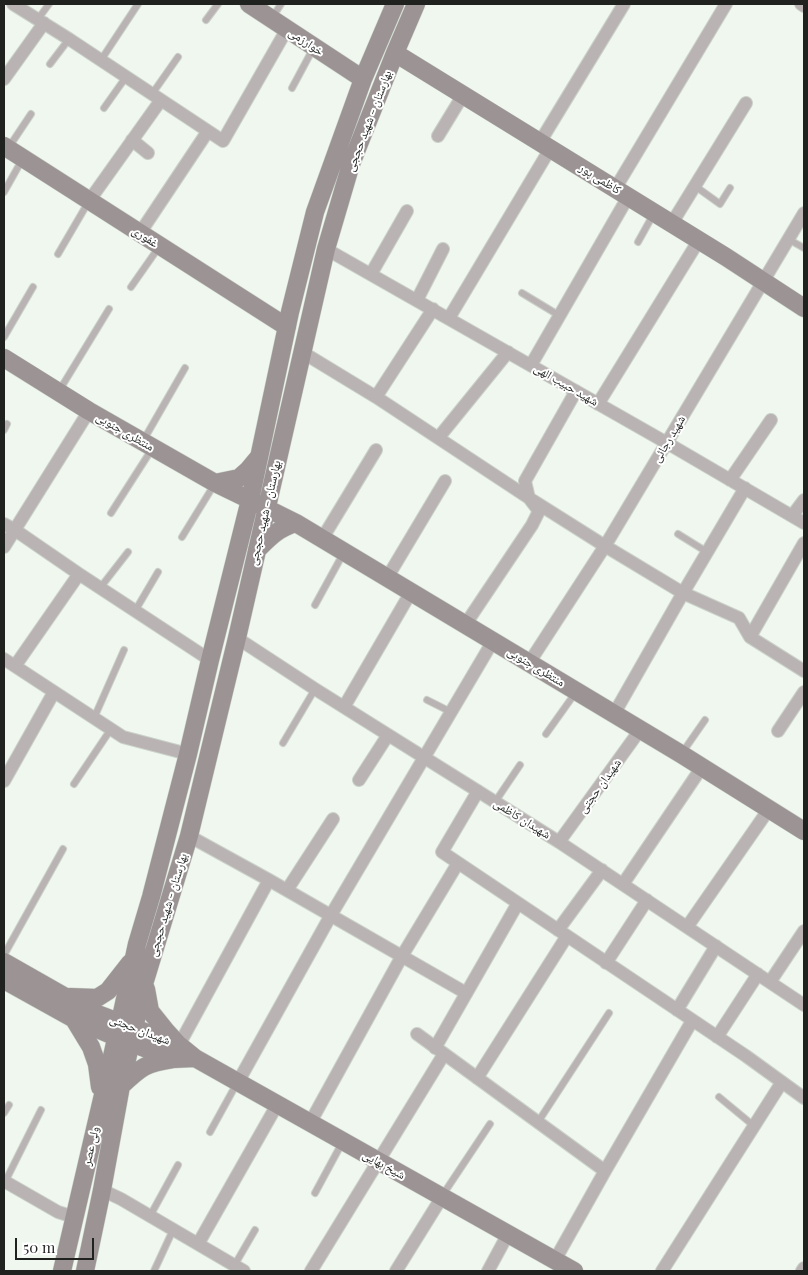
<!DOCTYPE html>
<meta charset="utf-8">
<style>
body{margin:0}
#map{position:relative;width:808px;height:1275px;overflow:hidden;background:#eff7ee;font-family:"Playfair Display",serif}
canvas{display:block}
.frame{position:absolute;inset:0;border:5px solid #1f221f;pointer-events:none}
.scale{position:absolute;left:15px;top:1238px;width:79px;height:22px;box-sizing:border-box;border:2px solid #1f221f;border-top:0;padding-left:6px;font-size:15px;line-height:18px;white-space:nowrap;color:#1f221f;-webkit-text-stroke:4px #fff;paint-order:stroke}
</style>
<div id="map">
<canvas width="808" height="1275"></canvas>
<div class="frame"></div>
<div class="scale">50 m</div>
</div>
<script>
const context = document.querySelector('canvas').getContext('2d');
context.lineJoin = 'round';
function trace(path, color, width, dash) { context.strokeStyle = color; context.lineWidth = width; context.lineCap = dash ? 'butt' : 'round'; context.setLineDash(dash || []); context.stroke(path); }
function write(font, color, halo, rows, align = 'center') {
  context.font = font + ' "Playfair Display","Noto Naskh Arabic",serif'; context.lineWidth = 4; context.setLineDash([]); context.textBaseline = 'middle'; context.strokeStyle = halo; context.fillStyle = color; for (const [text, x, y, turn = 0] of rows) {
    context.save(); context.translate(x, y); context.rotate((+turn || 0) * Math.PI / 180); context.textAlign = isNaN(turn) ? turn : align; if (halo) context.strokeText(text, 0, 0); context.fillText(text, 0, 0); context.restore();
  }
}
const lane = new Path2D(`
 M 272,18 L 281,4
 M 38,19 L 49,4
 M 206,20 L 218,4
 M 101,60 L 138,4
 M 50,64 L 69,39
 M 292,88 L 314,47
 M 152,94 L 178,57
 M 104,108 L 126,77
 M 9,147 L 31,114
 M 695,186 L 720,204 L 730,188
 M 4,192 L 22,160
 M 788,239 L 804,248
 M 638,242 L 653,215
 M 58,254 L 89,201
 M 131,287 L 159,247
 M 522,293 L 560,316
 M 4,337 L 33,287
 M 59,391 L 109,309
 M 4,430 L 7,424
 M 143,441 L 185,368
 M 111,513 L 152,449
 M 678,534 L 707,552
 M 182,537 L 214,485
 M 100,588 L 128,552
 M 315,605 L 343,554
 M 135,611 L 158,572
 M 427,700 L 451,712
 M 94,718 L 124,650
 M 546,734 L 576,692
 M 283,743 L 315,689
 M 682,753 L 705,720
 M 74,784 L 111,729
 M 495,802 L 520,765
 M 4,955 L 63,849
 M 719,1097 L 754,1126
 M 4,1113 L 9,1105
 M 538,1122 L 609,1013
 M 210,1132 L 237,1083
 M 5,1182 L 41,1110
 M 315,1193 L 342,1143
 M 442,1196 L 490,1124
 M 150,1216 L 178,1165
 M 234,1266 L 255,1230
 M 154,1271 L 173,1230`);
const street = new Path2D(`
 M 13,4 L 69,39 L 223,141 L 287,29
 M 801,4 L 804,6
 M 4,79 L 44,23
 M 438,136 L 463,95
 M 132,140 L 148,153
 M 540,142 L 624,4
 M 615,189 L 726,4
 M 89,201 L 161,100
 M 672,223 L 746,103
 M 140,233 L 208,131
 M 326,249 L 667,443 L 804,523
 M 371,274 L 407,211
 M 417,300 L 443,249
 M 449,318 L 550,149
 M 302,352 L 376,397 L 529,498 L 605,546 L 683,593 L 739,618 L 750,637 L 804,671
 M 531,365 L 628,197
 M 376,397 L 433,309
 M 598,404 L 699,240
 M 439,437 L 508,352
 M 730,480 L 771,420
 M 792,516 L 804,500
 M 4,524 L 15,530 L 79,574 L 210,660
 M 322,539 L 376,450
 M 4,547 L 89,411
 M 387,578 L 445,481
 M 465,625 L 532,525 L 539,511 L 529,498 L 525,481 L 576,391
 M 750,637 L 804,543
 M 237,638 L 315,689 L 559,842 L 804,1005
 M 4,659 L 123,737 L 188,754
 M 529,663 L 605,546 L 804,213
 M 15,666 L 79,574
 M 344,707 L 411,592
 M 614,714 L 683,593 L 745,488
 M 778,731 L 804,692
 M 359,780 L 388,735
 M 4,781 L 54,692
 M 478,791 L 442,852 L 746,1056 L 804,1098
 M 189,836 L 269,880 L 466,993
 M 559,842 L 640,730
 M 623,884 L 702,767
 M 287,890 L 333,819
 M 687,927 L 769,809
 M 558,930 L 602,870
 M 606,963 L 647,900
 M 770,982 L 804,931
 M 677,1010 L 716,946
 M 417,1034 L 605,1171
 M 717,1037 L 758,974
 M 179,1045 L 269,880
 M 435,1048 L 518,903
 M 477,1078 L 567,936
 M 238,1082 L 331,915 L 493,641
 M 310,1123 L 402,956 L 458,863
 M 4,1181 L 58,1212 L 74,1217
 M 102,1190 L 121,1199 L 244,1271
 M 198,1244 L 277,1105
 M 555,1260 L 605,1171 L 692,1021
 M 311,1271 L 444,1054
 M 396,1271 L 442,1197
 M 488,1271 L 508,1234
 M 662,1271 L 782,1082
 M 802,1271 L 804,1268`);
const secondary = new Path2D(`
 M 249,4 L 363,79
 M 395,53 L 726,257 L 804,308
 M 4,146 L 287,327
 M 4,358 L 89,411 L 215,483 L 250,500 L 296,523 L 681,754 L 804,831
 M 215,483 L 239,478 L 248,470 L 258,458
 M 257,550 C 270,537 277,529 296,523
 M 4,962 L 92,1012 L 179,1045 L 195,1058 L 574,1271
 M 4,980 L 74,1019 L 116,1037 L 173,1059 L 195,1058
 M 146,989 L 150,1011 L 166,1031 L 177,1043
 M 70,997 L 97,998 L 108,991 L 130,963
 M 74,1019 L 91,1047 L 97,1064 L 100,1087
 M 121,1086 C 141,1067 146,1063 173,1059
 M 62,1271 L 120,1022 L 137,944 L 151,897 L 188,754 L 210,660 L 250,500 L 290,312 L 315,212 L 363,79 L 395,4
 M 85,1271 L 102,1190 L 121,1086 L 144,984 L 189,836 L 237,638 L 326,249 L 351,164 L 395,53 L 416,4`);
trace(lane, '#cad1c9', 8);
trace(street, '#cad1c9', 14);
trace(secondary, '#cad1c9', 19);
trace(lane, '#b9b3b4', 6);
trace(street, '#b9b3b4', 12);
trace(secondary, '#9b9394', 18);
write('12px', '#1f221f', '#fff', [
 ["خوارزمی",306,42,34],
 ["بهارستان - شهید حججی",369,121,-69],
 ["کاظمی پور",600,179,32],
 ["غفوری",145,237,33],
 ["شهید حبیب الهی",566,385,30],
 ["منتظری جنوبی",125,432,30],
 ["شهید رجائی",669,439,-59],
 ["بهارستان - شهید حججی",265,513,-77],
 ["منتظری جنوبی",536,667,31],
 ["شهیدان حجتی",600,786,-54],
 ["شهیدان کاظمی",522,819,32],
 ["بهارستان - شهید حججی",168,905,-73],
 ["شهیدان حجتی",140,1030,21],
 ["ولی عصر",91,1146,-77],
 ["شیخ بهایی",384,1165,29]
]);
</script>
